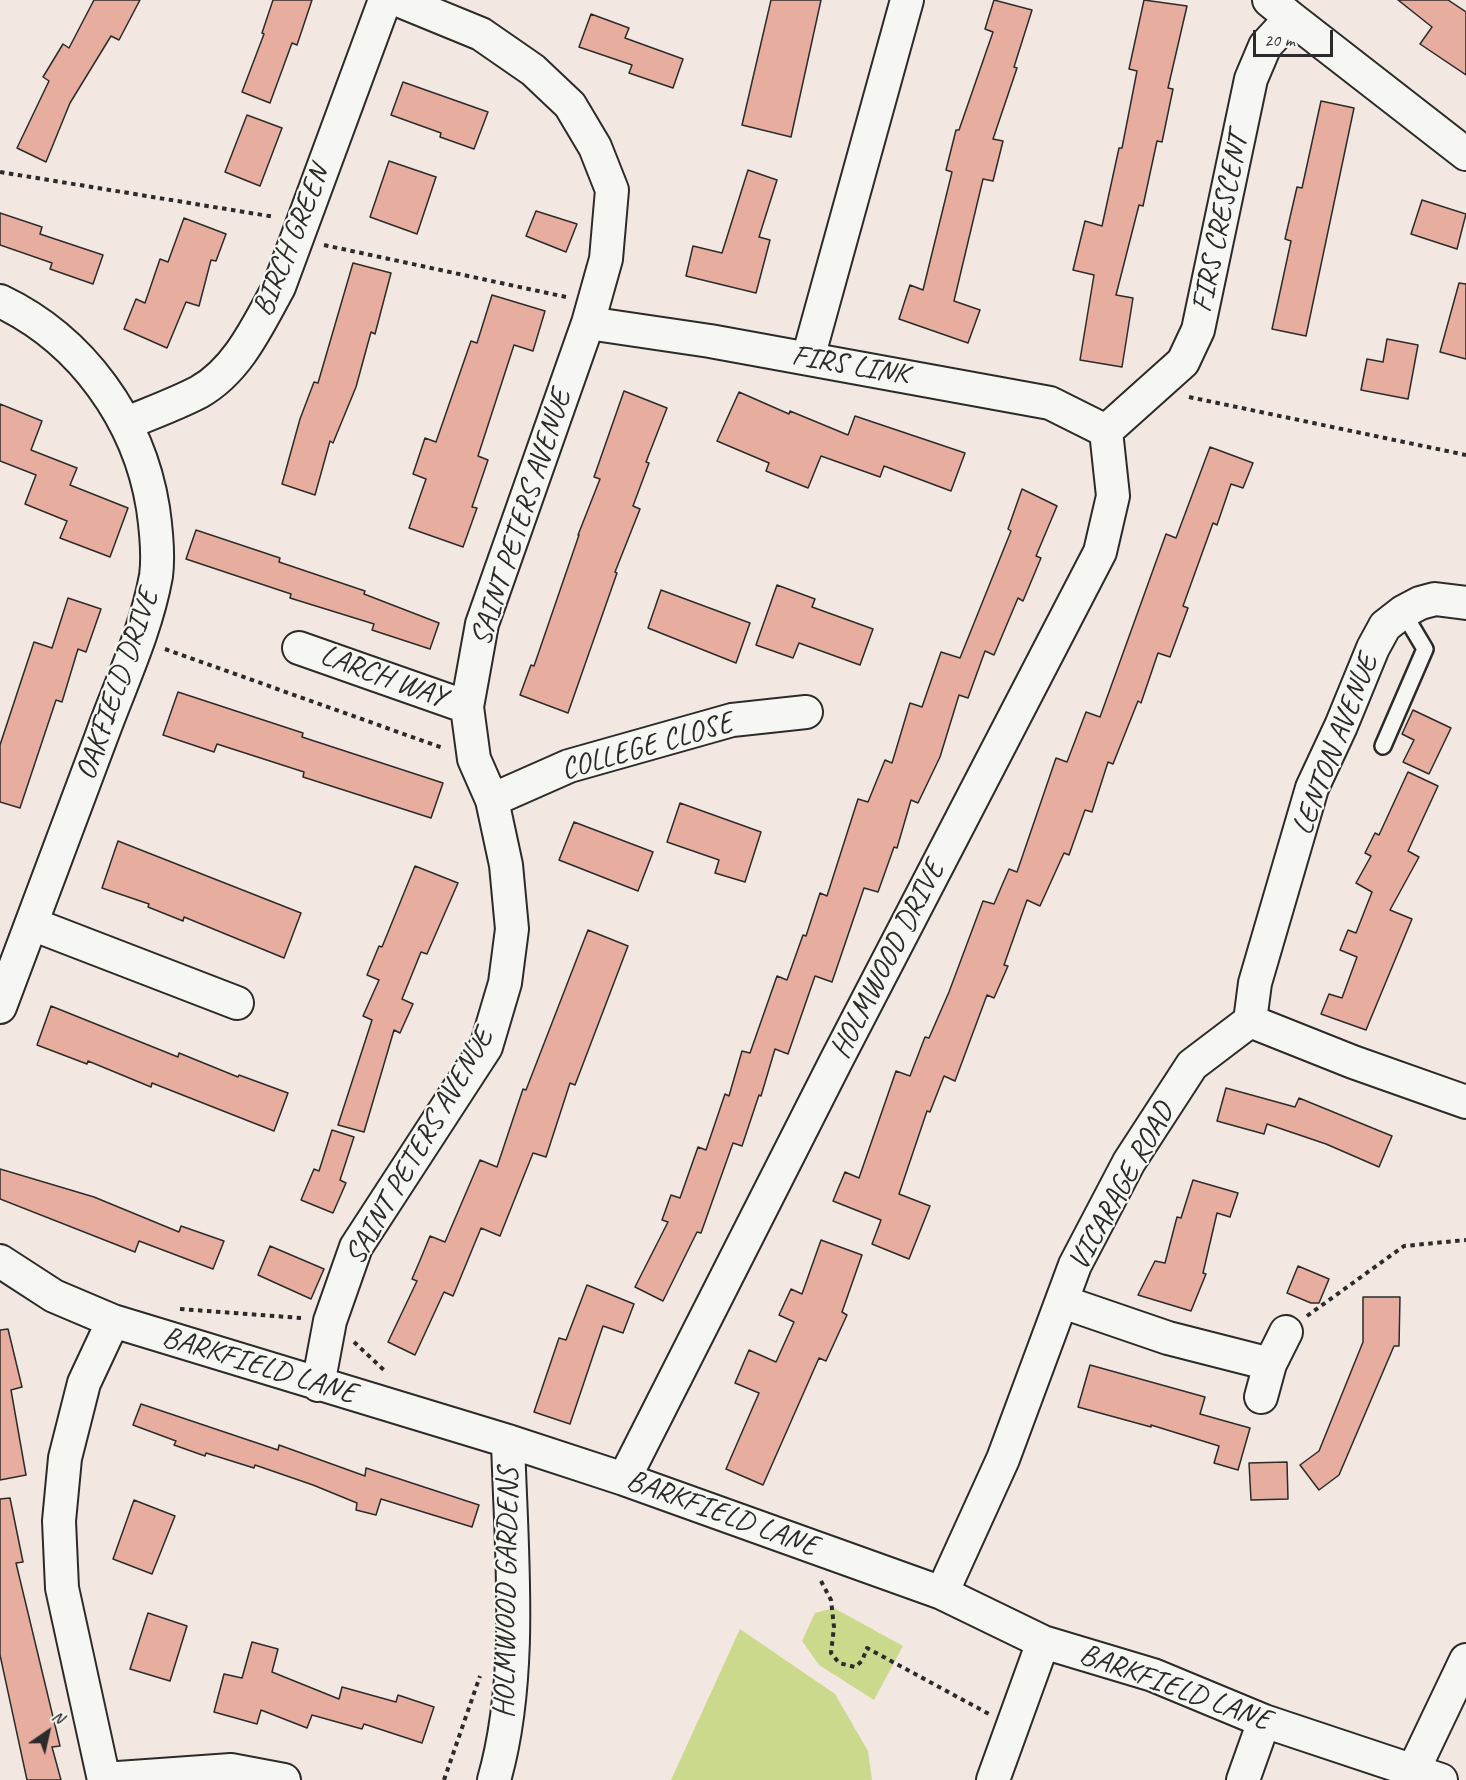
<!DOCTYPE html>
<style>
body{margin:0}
#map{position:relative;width:1466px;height:1780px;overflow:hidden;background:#f3e8e1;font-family:Caveat,sans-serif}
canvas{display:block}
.north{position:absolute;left:18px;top:1702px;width:60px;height:60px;-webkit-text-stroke:4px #f6f6f2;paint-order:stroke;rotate:34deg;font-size:16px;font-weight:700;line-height:24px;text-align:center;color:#2b2b2b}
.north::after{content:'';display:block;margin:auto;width:21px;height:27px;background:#2b2b2b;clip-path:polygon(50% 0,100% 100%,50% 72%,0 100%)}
.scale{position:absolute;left:1253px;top:30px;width:80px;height:27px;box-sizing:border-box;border:3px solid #2b2b2b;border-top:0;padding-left:8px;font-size:18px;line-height:21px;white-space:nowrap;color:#2b2b2b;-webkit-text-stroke:4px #f6f6f2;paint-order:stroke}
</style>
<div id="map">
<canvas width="1466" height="1780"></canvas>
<div class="north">N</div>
<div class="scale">20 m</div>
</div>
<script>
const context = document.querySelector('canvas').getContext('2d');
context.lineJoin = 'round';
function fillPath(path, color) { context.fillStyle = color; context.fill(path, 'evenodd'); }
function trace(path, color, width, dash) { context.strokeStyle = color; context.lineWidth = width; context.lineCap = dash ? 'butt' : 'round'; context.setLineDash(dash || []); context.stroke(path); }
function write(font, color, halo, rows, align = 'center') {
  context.font = font + ' Caveat,sans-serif'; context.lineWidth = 4.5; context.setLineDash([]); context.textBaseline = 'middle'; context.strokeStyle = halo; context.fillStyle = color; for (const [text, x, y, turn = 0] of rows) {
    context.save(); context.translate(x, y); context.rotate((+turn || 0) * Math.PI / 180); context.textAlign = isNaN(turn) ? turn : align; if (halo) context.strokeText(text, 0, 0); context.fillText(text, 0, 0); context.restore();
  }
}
fillPath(new Path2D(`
 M 834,1608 L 903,1646 L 874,1700 L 819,1665 L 802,1641 L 815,1613 Z
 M 740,1629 L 835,1694 L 868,1751 L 872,1780 L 671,1780 Z`), '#cbd98d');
const building = new Path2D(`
 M 94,0 L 140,0 L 119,40 L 111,36 L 70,103 L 46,162 L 17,148 L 49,81 L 43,77 L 63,44 L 69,48 Z
 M 273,0 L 312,0 L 297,45 L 292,43 L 270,103 L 242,92 L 264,34 L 262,33 Z
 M 771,0 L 821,0 L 791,137 L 742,125 Z
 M 994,0 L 1032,10 L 1014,67 L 1017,68 L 993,139 L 1003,141 L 993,181 L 983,179 L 954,301 L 980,310 L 968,343 L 899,319 L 910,285 L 923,290 L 952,172 L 946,170 L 956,130 L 959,130 L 993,32 L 985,29 Z
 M 1144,0 L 1187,6 L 1168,88 L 1173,89 L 1162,142 L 1157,141 L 1143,206 L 1139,205 L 1116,295 L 1133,298 L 1122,367 L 1080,360 L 1094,275 L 1073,270 L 1085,221 L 1102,226 L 1119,148 L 1122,148 L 1137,71 L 1129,69 Z
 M 1398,0 L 1448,0 L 1466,12 L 1466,75 L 1420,44 L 1432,27 Z
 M 591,14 L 629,28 L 625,38 L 683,59 L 673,88 L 629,73 L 632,65 L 579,47 Z
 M 403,82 L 488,112 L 474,149 L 440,137 L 441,133 L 391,115 Z
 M 1321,101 L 1354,108 L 1306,336 L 1272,329 L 1291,241 L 1285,239 L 1297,187 L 1302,188 Z
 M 247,115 L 282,128 L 260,186 L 225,172 Z
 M 389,161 L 436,177 L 417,234 L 370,217 Z
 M 748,170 L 777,180 L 759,237 L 770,240 L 756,293 L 686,276 L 693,246 L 722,253 Z
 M 1422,200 L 1466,214 L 1457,249 L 1411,234 Z
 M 536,211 L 577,224 L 566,252 L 526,236 Z
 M 0,213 L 42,227 L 40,234 L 103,255 L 93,284 L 50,269 L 52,263 L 0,245 Z
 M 184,218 L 226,234 L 216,261 L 211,260 L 199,306 L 186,302 L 167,348 L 124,329 L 136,299 L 145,303 L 160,259 L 168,262 Z
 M 353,263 L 391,273 L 375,334 L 371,332 L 356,387 L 333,443 L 330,441 L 315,495 L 282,484 L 300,419 L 314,382 L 318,383 Z
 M 1459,283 L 1466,284 L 1466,359 L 1440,352 Z
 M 492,295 L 545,311 L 533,351 L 514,345 L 478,456 L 488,460 L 472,507 L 477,508 L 463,547 L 409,528 L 426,479 L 413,474 L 425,438 L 436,442 L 471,341 L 477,343 Z
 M 1387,339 L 1418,345 L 1408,399 L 1361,390 L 1367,359 L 1383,362 Z
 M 624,391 L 667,408 L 646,462 L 649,463 L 633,506 L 640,509 L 615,572 L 617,573 L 568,713 L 520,695 L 531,665 L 534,666 L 579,535 L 578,535 L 600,479 L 594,477 Z
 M 739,392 L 789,414 L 790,411 L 848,435 L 855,416 L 965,453 L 951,491 L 884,466 L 880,477 L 821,456 L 808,488 L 766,471 L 769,463 L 717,441 Z
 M 0,404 L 42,421 L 31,450 L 77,468 L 70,485 L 128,508 L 110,557 L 60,538 L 67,521 L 25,504 L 36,475 L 0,461 Z
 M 1210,447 L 1253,463 L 1243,488 L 1231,484 L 1217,525 L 1213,523 L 1183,606 L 1188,608 L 1170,657 L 1158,653 L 1141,703 L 1138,701 L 1113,764 L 1108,762 L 1092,812 L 1085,810 L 1069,855 L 1064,853 L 1040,906 L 1027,900 L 1004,965 L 1008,966 L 994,998 L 987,995 L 955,1081 L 944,1076 L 930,1112 L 927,1111 L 899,1194 L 930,1206 L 909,1259 L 872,1244 L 881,1220 L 833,1201 L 845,1172 L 859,1178 L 896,1071 L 910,1076 L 925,1037 L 929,1038 L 949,992 L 983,901 L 994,904 L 1009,869 L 1017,872 L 1056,758 L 1067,762 L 1086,712 L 1100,717 L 1166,534 L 1176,538 Z
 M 1022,489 L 1057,506 L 1036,556 L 1041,558 L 1023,601 L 1018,598 L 994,655 L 985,651 L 968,698 L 959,695 L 940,757 L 918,803 L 911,800 L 897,848 L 894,847 L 878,892 L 864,888 L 832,982 L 815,976 L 788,1054 L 775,1049 L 761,1096 L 759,1095 L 742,1146 L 733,1143 L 701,1233 L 697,1232 L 663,1301 L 635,1287 L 668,1222 L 662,1220 L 671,1195 L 680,1198 L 698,1147 L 706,1150 L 725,1094 L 729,1096 L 742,1051 L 750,1053 L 777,976 L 787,980 L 803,935 L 806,936 L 820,893 L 827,896 L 858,799 L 868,802 L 885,760 L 892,763 L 910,703 L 922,707 L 941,652 L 960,658 L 1011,531 L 1008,529 Z
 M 196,530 L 280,558 L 279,562 L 365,591 L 364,594 L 439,623 L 430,649 L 372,630 L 374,624 L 290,598 L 291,594 L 186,559 Z
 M 777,585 L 815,599 L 812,607 L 873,629 L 860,665 L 799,643 L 793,658 L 756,645 Z
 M 661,590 L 750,623 L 736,663 L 648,628 Z
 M 68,598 L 101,609 L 86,652 L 78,649 L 62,702 L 56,700 L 20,808 L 0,802 L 0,745 L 34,642 L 52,648 Z
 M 178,692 L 303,733 L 302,737 L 443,783 L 431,818 L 303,777 L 304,772 L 217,744 L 214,752 L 163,735 Z
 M 1413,710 L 1451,728 L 1429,774 L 1403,762 L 1414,740 L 1402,734 Z
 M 1408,772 L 1438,786 L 1408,851 L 1419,857 L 1390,910 L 1412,919 L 1366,1030 L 1321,1014 L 1329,994 L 1342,998 L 1357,957 L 1340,950 L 1348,930 L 1356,933 L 1372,892 L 1356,883 L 1371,856 L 1365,853 L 1375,833 L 1379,835 Z
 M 680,803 L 761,832 L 745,882 L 715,873 L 719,860 L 667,842 Z
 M 574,822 L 653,852 L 638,891 L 559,860 Z
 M 118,841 L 301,913 L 284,958 L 184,917 L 183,921 L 148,907 L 149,904 L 102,888 Z
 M 415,866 L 458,883 L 427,954 L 421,952 L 402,999 L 413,1004 L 400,1033 L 394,1030 L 364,1132 L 338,1125 L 372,1020 L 363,1016 L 379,980 L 367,975 L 379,946 L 382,947 Z
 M 588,930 L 628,946 L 575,1085 L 570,1083 L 546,1157 L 533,1153 L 500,1236 L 481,1228 L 453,1296 L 444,1292 L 415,1355 L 388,1342 L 417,1281 L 412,1279 L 421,1258 L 430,1236 L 445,1242 L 480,1160 L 497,1167 L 523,1089 L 526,1090 Z
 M 51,1006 L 178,1057 L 179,1053 L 238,1077 L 239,1075 L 288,1093 L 274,1131 L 152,1083 L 151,1087 L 88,1061 L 87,1064 L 37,1045 Z
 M 1226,1088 L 1295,1107 L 1299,1098 L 1392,1136 L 1379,1167 L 1326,1144 L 1267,1124 L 1264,1134 L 1217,1121 Z
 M 332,1130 L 354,1137 L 340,1180 L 346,1183 L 333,1213 L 301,1200 L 314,1169 L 319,1171 Z
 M 0,1169 L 94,1197 L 179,1232 L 181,1226 L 224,1241 L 213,1269 L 139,1241 L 135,1252 L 0,1199 Z
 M 1193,1180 L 1238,1193 L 1230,1217 L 1217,1213 L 1203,1273 L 1206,1274 L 1191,1311 L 1138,1295 L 1155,1261 L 1165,1263 L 1177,1217 L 1181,1218 Z
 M 821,1240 L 862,1255 L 842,1312 L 847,1315 L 826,1361 L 819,1358 L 763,1485 L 726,1469 L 759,1393 L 735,1383 L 749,1350 L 776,1362 L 794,1322 L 779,1315 L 791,1289 L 802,1294 Z
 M 270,1246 L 324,1269 L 311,1299 L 258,1275 Z
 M 1298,1266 L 1329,1279 L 1319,1303 L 1311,1303 L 1287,1293 Z
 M 587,1285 L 634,1304 L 623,1333 L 603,1326 L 570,1424 L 534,1412 L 559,1338 L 566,1340 Z
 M 1363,1297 L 1400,1297 L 1399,1346 L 1394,1346 L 1339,1475 L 1319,1490 L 1300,1465 L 1319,1451 L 1363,1342 Z
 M 8,1329 L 22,1387 L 11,1390 L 26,1475 L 0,1480 L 0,1330 Z
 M 1090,1365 L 1205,1397 L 1200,1414 L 1250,1428 L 1238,1470 L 1214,1463 L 1219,1446 L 1151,1425 L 1151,1427 L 1078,1407 Z
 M 141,1404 L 278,1450 L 279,1445 L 365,1476 L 366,1468 L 479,1505 L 472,1527 L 381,1499 L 376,1515 L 356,1510 L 357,1503 L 313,1485 L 255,1465 L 254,1468 L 206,1453 L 205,1456 L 174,1445 L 176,1441 L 133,1425 Z
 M 1287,1462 L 1288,1499 L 1251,1500 L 1249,1463 Z
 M 10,1498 L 23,1562 L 16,1563 L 60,1746 L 52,1747 L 61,1780 L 27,1780 L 0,1655 L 0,1499 Z
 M 134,1500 L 175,1516 L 152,1574 L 113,1559 Z
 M 148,1613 L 187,1626 L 170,1681 L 130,1669 Z
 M 252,1642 L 278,1649 L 272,1672 L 339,1699 L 342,1687 L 396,1702 L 398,1695 L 434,1707 L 422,1743 L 364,1724 L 362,1729 L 312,1715 L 307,1728 L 261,1710 L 257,1724 L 214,1712 L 224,1674 L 242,1678 Z`);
fillPath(building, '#e7ae9f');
trace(building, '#2b2b2b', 1.5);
const service = new Path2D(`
 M 1383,746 L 1425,649 L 1403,612`);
const minor = new Path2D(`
 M 1291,18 L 1466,154
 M 0,301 C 82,340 139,420 153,508 C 156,529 159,554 156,576 C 146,631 121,683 102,735 C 68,826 34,917 0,1007
 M 588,323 L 710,341 L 1050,403 L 1106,431
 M 808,358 L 907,0
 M 127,423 C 151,413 176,404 199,392 C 238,370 258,325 279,287 L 385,0
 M 1106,431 L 1183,362 L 1198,330 L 1251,79 L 1265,46 L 1291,18 L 1269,0
 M 299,648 L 467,707
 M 492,800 L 569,766 L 732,720 L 806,712
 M 32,924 L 237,1003
 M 1250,1021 L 1255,983 L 1312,788 L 1341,726 L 1373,648 L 1385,626 L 1403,612 L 1420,603 L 1435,599 L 1466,603
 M 0,1261 L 54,1296 L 113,1321 L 508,1441 L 624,1479 L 942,1593 L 1043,1642 L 1153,1675 L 1264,1721 L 1441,1780
 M 1063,1302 L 1168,1338 L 1270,1364
 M 318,1385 L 330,1321 L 356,1247 L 486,1047 L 505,983 L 512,929 L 506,865 L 492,800 L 474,759 L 467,707 L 482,624 L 588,323 L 606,259 L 612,190 L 595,147 L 570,105 L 533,70 L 481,34 L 398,0
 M 1261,1397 L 1270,1364 L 1286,1332
 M 624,1479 L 836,1061 L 1100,552 L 1113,496 L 1106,431
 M 942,1593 L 1003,1459 L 1075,1265 L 1129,1162 L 1192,1065 L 1250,1021 L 1353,1062 L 1466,1102
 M 1414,1769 L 1466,1660
 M 104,1779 L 231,1770 L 284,1780
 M 104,1780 L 62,1588 L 59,1521 L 65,1458 L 84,1383 L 113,1321
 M 494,1780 C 524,1675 511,1550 508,1441
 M 993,1780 L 1043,1642
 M 1243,1780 L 1264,1721`);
trace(service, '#2b2b2b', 20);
trace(minor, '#2b2b2b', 36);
trace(new Path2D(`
 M 0,172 L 275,217
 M 324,245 L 566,297
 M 1189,397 L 1466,455
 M 165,649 L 443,748
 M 180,1309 L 301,1318
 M 1307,1316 L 1404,1246 L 1466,1240
 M 354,1342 L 386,1372
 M 821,1581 L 831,1600 L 834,1627 L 831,1653 L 839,1663 L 855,1667 L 862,1661 L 867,1648 L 989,1714
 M 444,1780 L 480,1676`), '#2b2b2b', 4, [4.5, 4.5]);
trace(service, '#f6f6f2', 15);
trace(minor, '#f6f6f2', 32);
write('30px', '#2b2b2b', '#f6f6f2', [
 ["FIRS CRESCENT",1221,223,-78],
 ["BIRCH GREEN",292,241,-68],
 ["FIRS LINK",850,366,10],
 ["SAINT PETERS AVENUE",522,518,-72],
 ["LARCH WAY",383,677,20],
 ["OAKFIELD DRIVE",118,685,-71],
 ["LENTON AVENUE",1336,745,-69],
 ["COLLEGE CLOSE",647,747,-16],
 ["HOLMWOOD DRIVE",888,960,-63],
 ["SAINT PETERS AVENUE",420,1147,-60],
 ["VICARAGE ROAD",1122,1187,-61],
 ["BARKFIELD LANE",259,1366,17],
 ["BARKFIELD LANE",722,1514,20],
 ["HOLMWOOD GARDENS",507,1593,-89],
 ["BARKFIELD LANE",1175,1688,20]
]);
</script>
